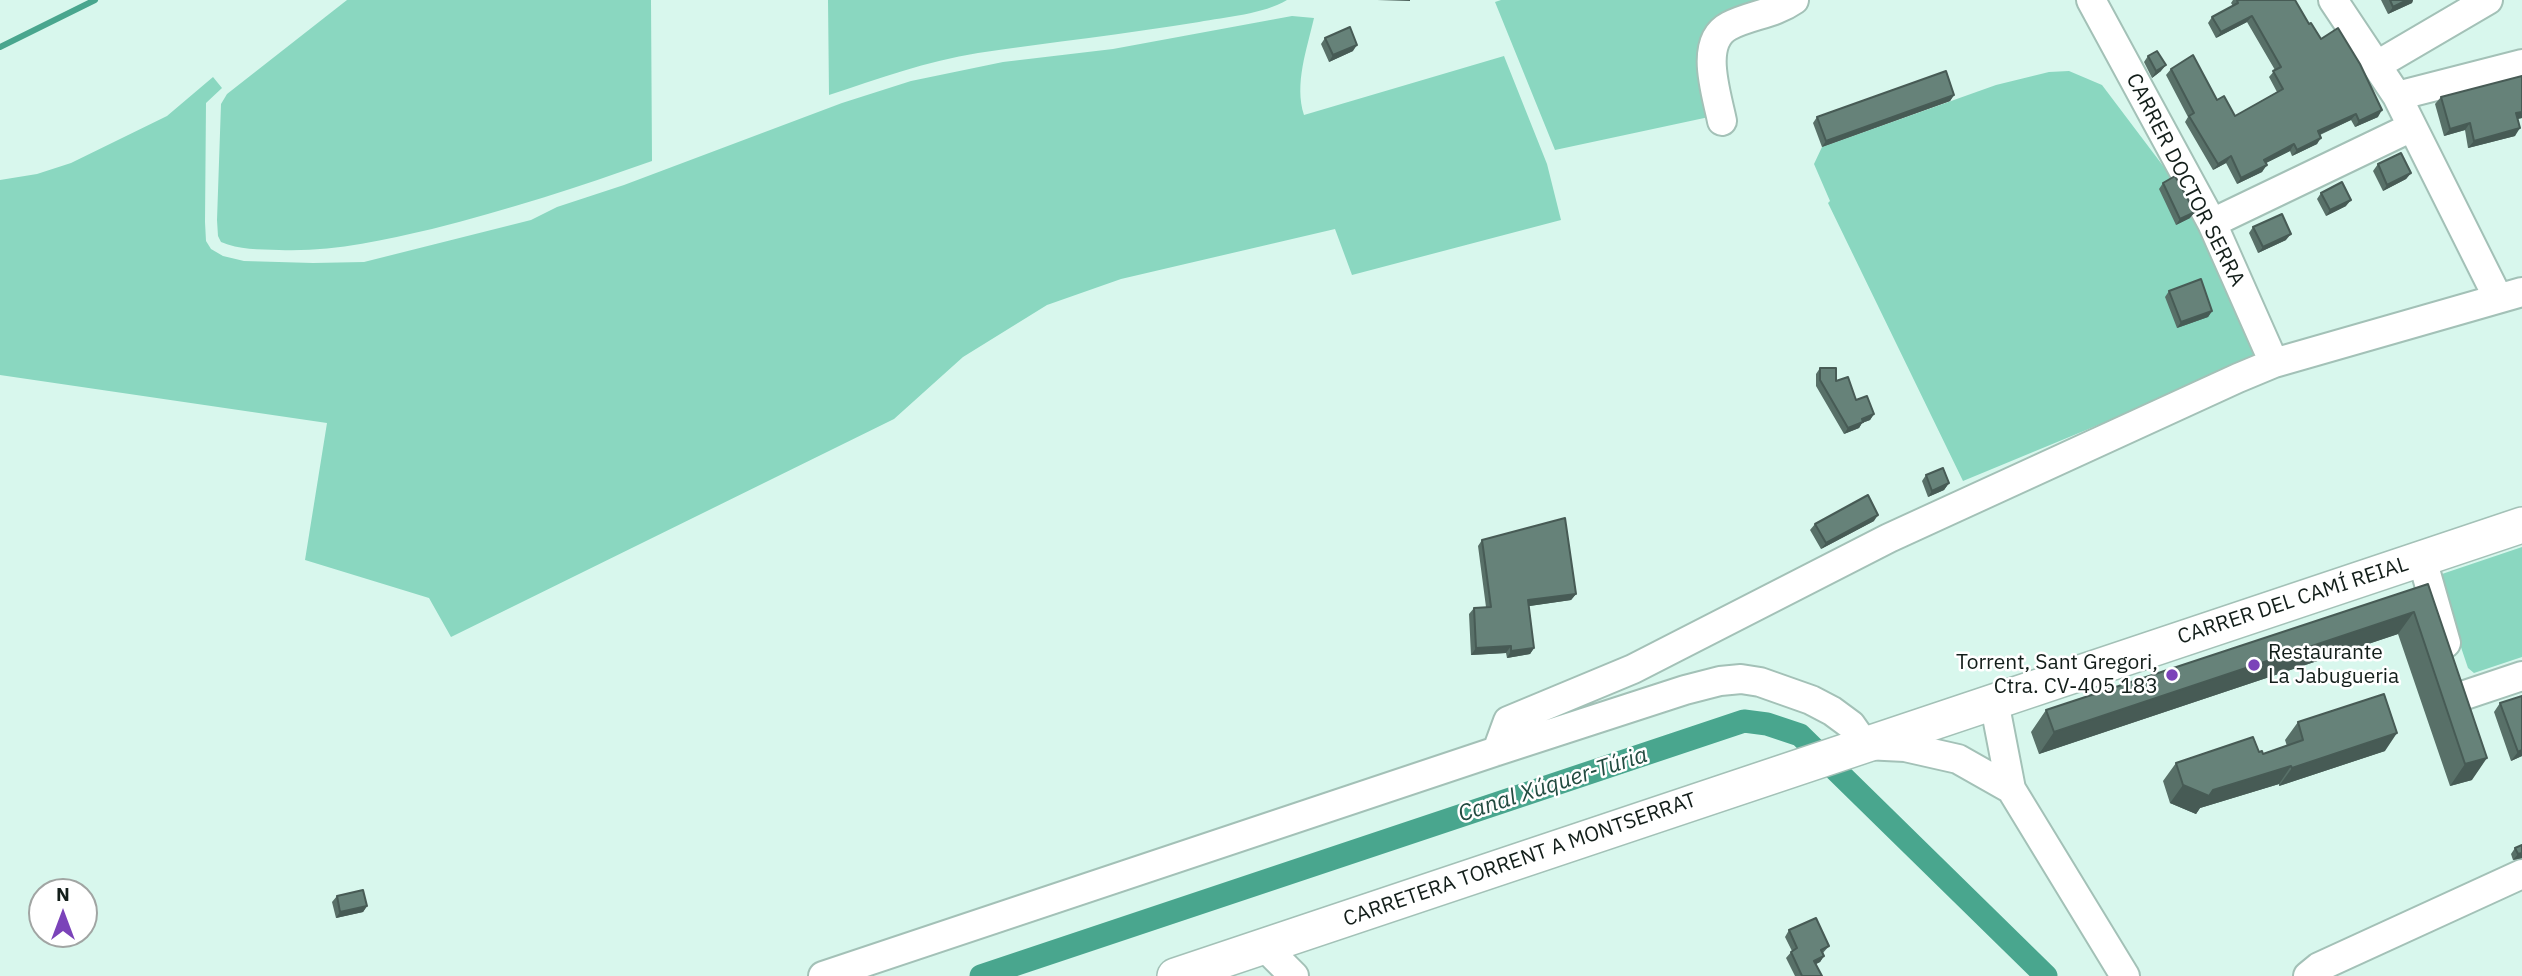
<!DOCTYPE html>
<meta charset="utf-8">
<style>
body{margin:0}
#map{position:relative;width:2522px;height:976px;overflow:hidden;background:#d8f7ed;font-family:"IBM Plex Sans",sans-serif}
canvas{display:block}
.north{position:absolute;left:28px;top:878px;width:70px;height:70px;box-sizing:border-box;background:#fff;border:2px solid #a1a5a3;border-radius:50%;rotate:0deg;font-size:19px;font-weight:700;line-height:28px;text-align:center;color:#131e1a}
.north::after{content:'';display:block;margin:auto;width:24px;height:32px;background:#7b43b9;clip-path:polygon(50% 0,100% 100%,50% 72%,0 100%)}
</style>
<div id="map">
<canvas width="2522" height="976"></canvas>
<div class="north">N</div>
</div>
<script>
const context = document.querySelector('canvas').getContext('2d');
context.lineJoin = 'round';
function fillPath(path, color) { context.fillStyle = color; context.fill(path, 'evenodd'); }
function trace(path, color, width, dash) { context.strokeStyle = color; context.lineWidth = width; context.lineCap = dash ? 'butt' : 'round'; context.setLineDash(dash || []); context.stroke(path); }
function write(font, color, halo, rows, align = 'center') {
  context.font = font + ' "IBM Plex Sans",sans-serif'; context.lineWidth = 5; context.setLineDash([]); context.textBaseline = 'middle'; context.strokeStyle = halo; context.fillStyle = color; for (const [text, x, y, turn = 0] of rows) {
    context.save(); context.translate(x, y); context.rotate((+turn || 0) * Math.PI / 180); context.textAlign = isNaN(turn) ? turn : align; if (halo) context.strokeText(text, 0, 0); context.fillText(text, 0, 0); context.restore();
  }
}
fillPath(new Path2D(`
 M 347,0 L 651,0 L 652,161 C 579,187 507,210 432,229 C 380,241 332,252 279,250 C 259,249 239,250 221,242 L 218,236 L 217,220 L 221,104 L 227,94 Z
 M 828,0 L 1287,0 C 1264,14 1225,17 1199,22 C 1126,34 1052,42 978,53 C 927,61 878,79 829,95 Z
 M 1501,0 L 1776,0 L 1724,22 L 1709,117 L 1555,150 L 1495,2 Z
 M 1292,16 L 1314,18 C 1307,49 1294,84 1304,115 L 1504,56 L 1547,164 L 1561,220 L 1352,275 L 1335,229 L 1121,279 L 1047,305 L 963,357 L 894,419 L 451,637 L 429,598 L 305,560 L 327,423 L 0,375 L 0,180 L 37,174 L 71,163 L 167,116 L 213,77 L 222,88 L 206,103 L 205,222 L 206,241 L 211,249 L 223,256 L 244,261 L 313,263 L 364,262 L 531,220 L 557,207 L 624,185 L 842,103 L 911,81 L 1003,62 L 1113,49 Z
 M 2069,71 L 2102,85 L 2179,187 L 2265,356 L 1963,481 L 1828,203 L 1830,201 L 1814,164 L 1822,147 L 1996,85 L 2049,72 Z
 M 2522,547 L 2522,657 L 2474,673 L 2468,668 L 2439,582 L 2442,574 Z`), '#8ad7c0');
trace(new Path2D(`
 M 0,47 L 95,0`), '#49a68e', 6);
trace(new Path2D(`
 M 981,976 L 1744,721 L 1767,724 L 1800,735 L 2046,976`), '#49a68e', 23);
const minor = new Path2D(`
 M 2091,0 L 2212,223 L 2274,363
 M 2333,0 L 2397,96 L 2498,298
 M 2377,65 L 2488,0
 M 2397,96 L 2522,64
 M 1722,121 C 1717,95 1698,42 1729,26 C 1750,15 1774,14 1794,0
 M 2212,223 L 2412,127
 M 2422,559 L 2446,643
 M 2462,696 L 2522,676
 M 1994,701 L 2011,789 L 2125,976
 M 1497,751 L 1508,721 L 1633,669 L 1889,538 L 2238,378 L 2274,363 L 2522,292
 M 1264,946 L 1294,976
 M 823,976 L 1497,751 L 1685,690 L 1720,681 L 1741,679 L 1760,682 L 1811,700 L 1832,711 L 1851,725 L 1865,745 L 1905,747 L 1958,759 L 2011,789
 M 2308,976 L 2319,967 L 2522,874`);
const major = new Path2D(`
 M 1175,976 L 2522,525`);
trace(minor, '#a3c1b7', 32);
trace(major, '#a3c1b7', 38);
trace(minor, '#fff', 28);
trace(major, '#fff', 35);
fillPath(new Path2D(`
 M 2233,0 L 2295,0 L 2309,24 L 2378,117 L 2355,127 L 2351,120 L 2320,135 L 2317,144 L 2292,156 L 2290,151 L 2266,163 L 2262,172 L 2237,184 L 2226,163 L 2213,170 L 2185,122 L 2188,117 L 2166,75 L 2171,69 L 2217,100 L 2235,116 L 2277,92 L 2269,77 L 2275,70 L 2247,22 L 2216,38 L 2208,23 L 2212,17 L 2233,6 L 2231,3 Z
 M 2381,0 L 2413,0 L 2412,3 L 2388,14 Z
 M 1325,38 L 1353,51 L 1329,62 L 1321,44 Z
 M 2148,56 L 2161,71 L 2152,78 L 2144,62 Z
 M 1954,95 L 1950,101 L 1822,147 L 1813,123 L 1817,117 Z
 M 2441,97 L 2522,118 L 2518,119 L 2515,136 L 2468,148 L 2465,130 L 2444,136 L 2435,104 Z
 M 2378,164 L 2411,173 L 2406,179 L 2383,191 L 2373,171 Z
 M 2163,183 L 2190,218 L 2176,225 L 2159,189 Z
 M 2321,193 L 2346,206 L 2326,216 L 2317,199 Z
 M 2253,227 L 2286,240 L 2258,253 L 2249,233 Z
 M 2169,291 L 2212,311 L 2208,317 L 2177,328 L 2165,297 Z
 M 1820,368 L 1856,400 L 1874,414 L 1870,420 L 1862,423 L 1859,428 L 1844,434 L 1816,386 L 1816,374 Z
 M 1926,475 L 1949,483 L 1944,490 L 1928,497 L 1922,481 Z
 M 1874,521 L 1821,549 L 1810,530 L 1815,524 Z
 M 1482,540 L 1576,594 L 1571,600 L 1529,606 L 1534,648 L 1530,654 L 1507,658 L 1506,653 L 1471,655 L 1469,614 L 1474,608 L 1486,607 L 1478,546 Z
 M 2428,584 L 2472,780 L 2450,786 L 2398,634 L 2039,754 L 2031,732 L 2046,710 Z
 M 2500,703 L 2522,756 L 2511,761 L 2494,712 Z
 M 2298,722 L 2385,751 L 2279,786 L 2279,784 L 2200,808 L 2196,814 L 2170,803 L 2163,781 L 2176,763 L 2259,752 L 2263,754 L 2287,746 L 2285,740 Z
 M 2522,845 L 2522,858 L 2513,860 L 2511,854 L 2515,848 Z
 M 337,896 L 367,906 L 363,912 L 336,918 L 332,902 Z
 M 1789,930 L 1829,946 L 1823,953 L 1824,956 L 1820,962 L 1816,964 L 1822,976 L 1795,976 L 1786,958 L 1792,951 L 1785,937 Z`), '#587068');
fillPath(new Path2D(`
 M 1377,0 L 1410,0 L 1410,1 Z
 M 2407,0 L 2413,0 L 2412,3 L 2388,14 L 2393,7 Z
 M 2252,16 L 2247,22 L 2216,38 L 2221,32 Z
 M 1357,45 L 1353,51 L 1329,62 L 1333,55 Z
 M 2166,65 L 2161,71 L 2152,78 L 2156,71 Z
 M 1954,95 L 1950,101 L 1822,147 L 1826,141 Z
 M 2382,110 L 2378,117 L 2355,127 L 2359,121 Z
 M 2522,112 L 2522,118 L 2511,120 L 2516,113 Z
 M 2356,114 L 2351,120 L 2314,137 L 2318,131 Z
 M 2470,123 L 2465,130 L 2444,136 L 2450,129 Z
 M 2520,128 L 2515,136 L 2468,148 L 2474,141 Z
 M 2321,138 L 2317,144 L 2292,156 L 2297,150 Z
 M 2294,144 L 2290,151 L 2260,166 L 2264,160 Z
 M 2231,156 L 2226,163 L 2213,170 L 2218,164 Z
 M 2267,165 L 2262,172 L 2237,184 L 2241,178 Z
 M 2411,173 L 2406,179 L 2383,191 L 2387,185 Z
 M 2351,200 L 2346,206 L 2326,216 L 2330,210 Z
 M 2195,212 L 2190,218 L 2176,225 L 2180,219 Z
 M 2291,234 L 2286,240 L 2258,253 L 2263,247 Z
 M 2212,311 L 2208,317 L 2177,328 L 2181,322 Z
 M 1874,414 L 1870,420 L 1862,423 L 1859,428 L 1844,434 L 1848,428 L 1862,419 Z
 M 1949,483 L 1944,490 L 1928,497 L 1932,491 Z
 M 1878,515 L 1874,521 L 1821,549 L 1826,543 Z
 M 1576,594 L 1571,600 L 1523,607 L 1528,600 Z
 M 2414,612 L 2398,634 L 2039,754 L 2054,732 Z
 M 1511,646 L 1506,653 L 1471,655 L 1476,648 Z
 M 1534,648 L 1530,654 L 1507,658 L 1511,651 Z
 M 2397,733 L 2385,751 L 2279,786 L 2292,768 Z
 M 2522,750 L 2522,756 L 2511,761 L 2518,752 Z
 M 2487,758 L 2472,780 L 2450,786 L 2465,764 Z
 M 2291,766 L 2279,784 L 2200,808 L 2196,814 L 2170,803 L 2183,785 L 2213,790 Z
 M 2522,853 L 2522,858 L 2513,860 L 2518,854 Z
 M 367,906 L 363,912 L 336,918 L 340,912 Z
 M 1824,956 L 1820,962 L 1810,967 L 1814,961 Z`), '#475b55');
const building = new Path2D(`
 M 2237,0 L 2295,0 L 2309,24 L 2311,23 L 2321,39 L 2338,28 L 2360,64 L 2382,110 L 2359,121 L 2356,114 L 2318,131 L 2321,138 L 2297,150 L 2294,144 L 2264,160 L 2267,165 L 2241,178 L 2231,156 L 2218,164 L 2189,116 L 2194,113 L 2171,69 L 2193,55 L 2217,100 L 2224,96 L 2235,116 L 2283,89 L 2273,71 L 2281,67 L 2252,16 L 2221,32 L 2212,17 L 2238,3 Z
 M 2390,0 L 2407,0 L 2393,7 Z
 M 1350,27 L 1357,45 L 1333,55 L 1325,38 Z
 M 2157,51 L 2166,65 L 2156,71 L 2148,56 Z
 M 1946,71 L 1954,95 L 1826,141 L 1817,117 Z
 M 2522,76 L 2522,112 L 2516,113 L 2520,128 L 2474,141 L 2470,123 L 2450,129 L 2441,97 Z
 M 2401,153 L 2411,173 L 2387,185 L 2378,164 Z
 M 2175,176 L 2195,212 L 2180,219 L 2163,183 Z
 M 2342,182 L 2351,200 L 2330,210 L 2321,193 Z
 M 2282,214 L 2291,234 L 2263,247 L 2253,227 Z
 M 2201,279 L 2212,311 L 2181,322 L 2169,291 Z
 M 1820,368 L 1836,368 L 1836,381 L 1848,377 L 1856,400 L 1867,396 L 1874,414 L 1862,419 L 1863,422 L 1848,428 L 1820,380 Z
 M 1943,468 L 1949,483 L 1932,491 L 1926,475 Z
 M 1868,495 L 1878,515 L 1826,543 L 1815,524 Z
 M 1565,518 L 1576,594 L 1528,600 L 1534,648 L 1511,651 L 1511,646 L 1476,648 L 1474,608 L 1491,607 L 1482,540 Z
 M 2428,584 L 2487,758 L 2465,764 L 2414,612 L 2054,732 L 2046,710 Z
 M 2384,694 L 2397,733 L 2292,768 L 2291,766 L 2213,790 L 2209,796 L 2183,785 L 2176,763 L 2253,737 L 2259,752 L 2262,751 L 2263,754 L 2303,740 L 2298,722 Z
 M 2522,696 L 2522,750 L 2518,752 L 2500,703 Z
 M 2522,845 L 2522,853 L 2518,854 L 2515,848 Z
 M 363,890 L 367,906 L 340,912 L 337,896 Z
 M 1816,918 L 1829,946 L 1821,950 L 1824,956 L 1814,961 L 1822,976 L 1802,976 L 1791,952 L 1797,948 L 1789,930 Z`);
fillPath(building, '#668279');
trace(building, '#475b55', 2);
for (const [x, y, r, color] of [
 [2254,665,7,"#7b43b9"],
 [2172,675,7,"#7b43b9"]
]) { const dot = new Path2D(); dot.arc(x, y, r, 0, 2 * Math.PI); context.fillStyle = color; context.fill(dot); trace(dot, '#fff', 2.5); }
write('21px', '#131e1a', '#fff', [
 ["CARRER DOCTOR SERRA",2185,180,63],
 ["CARRER DEL CAMÍ REIAL",2293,601,-18],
 ["CARRETERA TORRENT A MONTSERRAT",1520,860,-19]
]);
write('21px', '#131e1a', '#fff', [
 ["Restaurante",2268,653],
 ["La Jabugueria",2268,677],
 ["Torrent, Sant Gregori,",2158,663,"right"],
 ["Ctra. CV-405 183",2158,687,"right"]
], 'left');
write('italic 23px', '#224b40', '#fff', [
 ["Canal Xúquer-Túria",1553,785,-18]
]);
</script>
